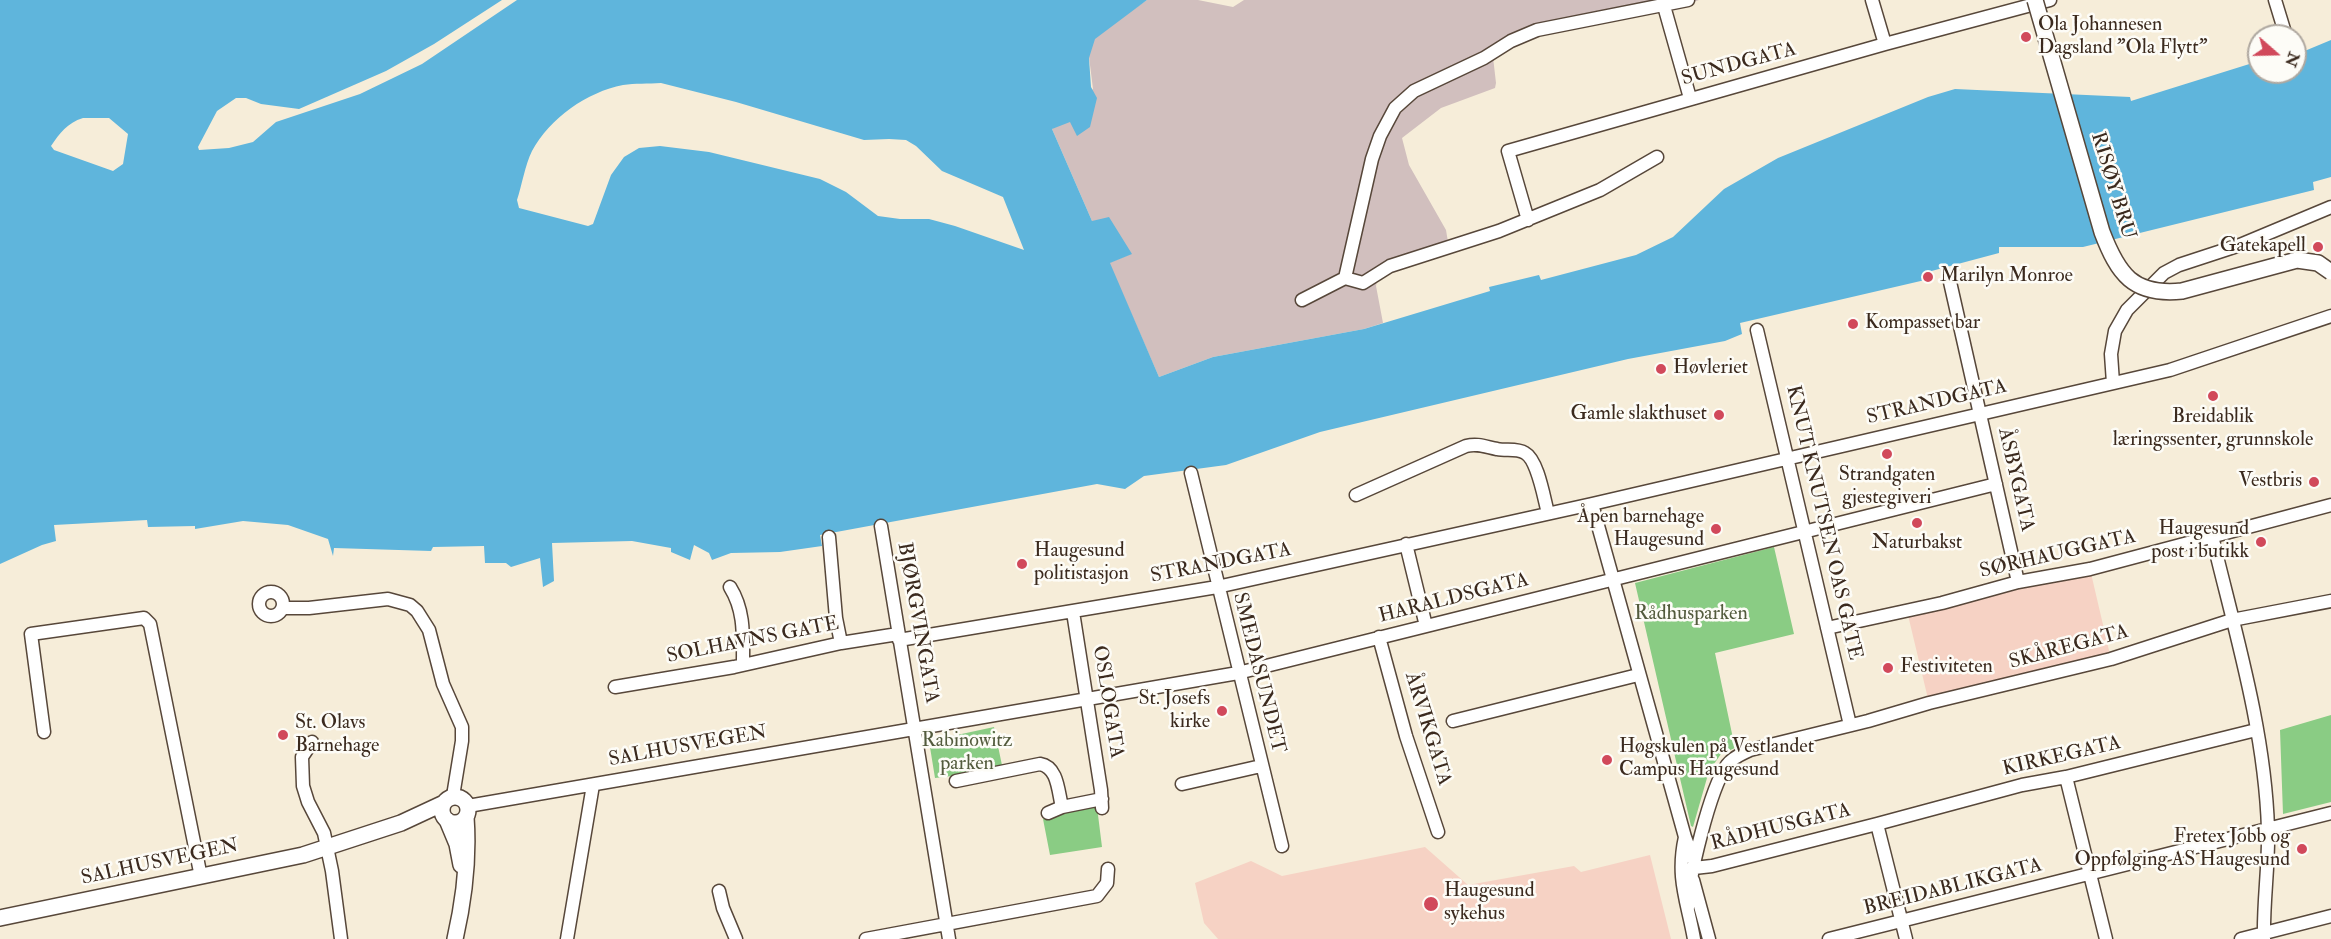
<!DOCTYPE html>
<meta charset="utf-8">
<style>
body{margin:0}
#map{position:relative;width:2331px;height:939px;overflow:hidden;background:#f6edd9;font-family:"IM FELL Double Pica",serif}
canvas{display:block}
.north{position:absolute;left:2247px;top:24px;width:60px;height:60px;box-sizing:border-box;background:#fdfcf7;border:2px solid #afa8a0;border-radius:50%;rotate:110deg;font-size:16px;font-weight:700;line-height:24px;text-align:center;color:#3b2a1e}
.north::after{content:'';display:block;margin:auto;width:21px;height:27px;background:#d1495b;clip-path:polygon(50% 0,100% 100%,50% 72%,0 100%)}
</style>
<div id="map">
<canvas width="2331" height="939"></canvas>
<div class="north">N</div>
</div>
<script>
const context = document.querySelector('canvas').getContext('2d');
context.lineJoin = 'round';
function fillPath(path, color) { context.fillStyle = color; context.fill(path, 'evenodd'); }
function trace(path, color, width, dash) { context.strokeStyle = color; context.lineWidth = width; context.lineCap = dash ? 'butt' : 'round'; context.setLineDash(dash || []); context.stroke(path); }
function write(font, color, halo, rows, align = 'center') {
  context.font = font + ' "IM FELL Double Pica",serif'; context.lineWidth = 5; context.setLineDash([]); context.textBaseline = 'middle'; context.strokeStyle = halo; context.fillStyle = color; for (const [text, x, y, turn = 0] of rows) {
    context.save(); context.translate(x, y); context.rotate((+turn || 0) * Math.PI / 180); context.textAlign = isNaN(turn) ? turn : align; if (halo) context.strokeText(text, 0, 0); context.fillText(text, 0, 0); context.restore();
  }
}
fillPath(new Path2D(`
 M 2090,569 L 2111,659 L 1929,703 L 1907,611 Z
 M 1425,847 L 1468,885 L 1574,866 L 1581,872 L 1650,855 L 1671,939 L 1218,939 L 1204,923 L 1195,883 L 1251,861 L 1282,876 Z`), '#f6d2c4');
fillPath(new Path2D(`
 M 1147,0 L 1198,0 L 1233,7 L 1244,0 L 1699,0 L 1675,9 L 1649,14 L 1623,10 L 1526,35 L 1493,57 L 1496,83 L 1495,88 L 1441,108 L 1402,138 L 1409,165 L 1446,230 L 1448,242 L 1380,267 L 1376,286 L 1383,323 L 1364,329 L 1213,357 L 1159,377 L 1109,263 L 1128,255 L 1092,221 L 1052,129 L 1093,89 L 1087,41 Z`), '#d1bfbe');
fillPath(new Path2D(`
 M 1774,547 L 1794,634 L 1715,653 L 1735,748 L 1721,754 L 1709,771 L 1693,827 L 1691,826 L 1635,583 Z
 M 2331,715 L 2331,802 L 2283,814 L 2280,730 Z
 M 994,727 L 1003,770 L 935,778 L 929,741 Z
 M 1097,807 L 1102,847 L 1050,855 L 1043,819 L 1061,813 Z`), '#8acc84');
fillPath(new Path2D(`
 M 0,0 L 502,0 L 434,44 L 386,71 L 299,109 L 261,104 L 246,98 L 236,98 L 217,111 L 198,147 L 199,150 L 229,148 L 253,142 L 276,122 L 360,94 L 422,64 L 517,0 L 1147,0 L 1095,39 L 1089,58 L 1091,87 L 1097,98 L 1090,127 L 1077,136 L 1070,122 L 1052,129 L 1092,221 L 1109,217 L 1132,254 L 1110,263 L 1159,377 L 1213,357 L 1364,329 L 1490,291 L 1489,287 L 1539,275 L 1541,280 L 1636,255 L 1673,237 L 1724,189 L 1778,158 L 1928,97 L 1955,89 L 2130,97 L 2131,101 L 2259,61 L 2259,72 L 2295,72 L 2295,55 L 2331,40 L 2331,177 L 2313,182 L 2314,190 L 2083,247 L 1999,247 L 1999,253 L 1924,273 L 1925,280 L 1740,323 L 1742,334 L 1725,341 L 1628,359 L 1320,432 L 1226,465 L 1144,476 L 1125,489 L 1097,484 L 820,535 L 822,546 L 780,552 L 731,553 L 712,560 L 709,553 L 694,545 L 690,560 L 671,552 L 671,548 L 632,541 L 552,543 L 554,581 L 543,587 L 540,558 L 511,567 L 506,563 L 485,563 L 484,546 L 433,547 L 431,551 L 334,548 L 333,556 L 328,539 L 288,525 L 243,521 L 195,529 L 195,526 L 148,527 L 147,520 L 54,525 L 56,541 L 42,545 L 0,564 ZM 661,83 L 736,102 L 864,140 L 889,139 L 906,140 L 916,146 L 942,171 L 1003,197 L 1024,250 L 955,226 L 929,219 L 900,219 L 878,216 L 846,192 L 820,179 L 709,152 L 660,146 L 639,148 L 624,157 L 611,175 L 593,224 L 588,226 L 519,208 L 517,200 C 522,185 525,165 532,151 C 550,118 587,92 623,85 C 635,83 648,84 661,83 ZM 83,118 L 109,118 L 128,134 L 123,164 L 113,171 L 54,150 L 51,146 C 60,133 67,123 83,118 Z`), '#5fb5dc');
const minor = new Path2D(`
 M 1872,0 L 1885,44
 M 2275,0 L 2286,36
 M 1664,6 L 1690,98
 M 1528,220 L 1508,151 L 1885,44 L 2050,0
 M 1345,278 L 1372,159 L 1380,136 L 1395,108 L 1414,91 L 1484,58 L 1511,41 L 1537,30 L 1688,0
 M 1950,282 L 2018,582
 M 1302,300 L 1345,278 L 1363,283 L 1390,266 L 1499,231 L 1600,190 L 1657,157
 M 1757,330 L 1850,725
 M 2113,383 L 2111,354 L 2115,331 L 2127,310 L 2164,273 L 2179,265 L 2240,245 L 2331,207
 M 1191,473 L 1282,846
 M 1356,495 L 1466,446 C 1478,443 1486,447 1497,449 C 1506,451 1517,448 1525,453 C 1538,460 1544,499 1548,513
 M 1592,504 L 1685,837 L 1694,861
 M 881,526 L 949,939
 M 2212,536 C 2235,632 2265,730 2268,829 C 2269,866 2263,902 2264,939
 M 829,537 L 836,618 L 841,643
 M 1406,544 L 1426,626
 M 730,587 C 745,611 743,636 743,664
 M259 604a12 12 0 1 1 24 0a12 12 0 1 1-24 0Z
 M 283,608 L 309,608 L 388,599 L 410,605 L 417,611 L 429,630 L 443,684 L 462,727 L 462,741 L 453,796
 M 1073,612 L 1101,790 L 1102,808
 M 1827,628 L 1942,603 L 2018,582 L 2090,569 L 2331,505
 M 1379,637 L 1406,736 L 1438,832
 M 899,640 L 1217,587 L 1592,504 L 2170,370 L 2331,316
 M 615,687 L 734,667 L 841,643 L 898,634
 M 1453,721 L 1638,675
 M 44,732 L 31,634 L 144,618 L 150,624 L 201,877
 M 312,742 L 302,757 L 303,786 L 308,802 L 324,833 L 332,871 L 341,939
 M 2066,777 L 2106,939
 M 956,781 L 1040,764 C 1058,767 1058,791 1062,807
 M 1182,784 L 1261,766
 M 468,806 L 1238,673 L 1996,484
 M 1048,813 L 1062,807 L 1102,799
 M 1877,824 L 1906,939
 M 1685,837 C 1676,878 1687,900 1694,939
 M 1694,868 L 1712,866 L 1877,824 L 2022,785 L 2066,777 L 2256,730
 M 1693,880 L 1709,939
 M 719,891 L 723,908 L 736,939
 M 1688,908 C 1688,878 1710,789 1727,765 C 1733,757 1742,754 1750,750 L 1868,721 L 1929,703 L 2111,659 L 2232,620 L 2331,601
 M 567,939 L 593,785
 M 866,939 L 1097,896 L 1107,883 L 1108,869
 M 1829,939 L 2331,813
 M 2241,939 L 2331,916`);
const major = new Path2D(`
 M442 810a13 13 0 1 1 26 0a13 13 0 1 1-26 0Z
 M 447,820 L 457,844 L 461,865
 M 0,918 L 303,855 L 401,823 L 444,803
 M 455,939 C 464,900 469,858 466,817`);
trace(minor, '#57473a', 15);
trace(major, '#57473a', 18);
trace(minor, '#fff', 12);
trace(major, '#fff', 15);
const majorBridge = new Path2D(`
 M 2035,0 L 2102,232 C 2118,274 2133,296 2182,291 L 2297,260 L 2318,263 L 2331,272`);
trace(majorBridge, '#57473a', 18, []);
trace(majorBridge, '#fff', 15);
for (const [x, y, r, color] of [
 [2026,37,6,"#d1495b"],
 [2318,247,6,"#d1495b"],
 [1928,277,6,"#d1495b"],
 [1853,324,6,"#d1495b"],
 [1661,369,6,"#d1495b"],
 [2213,396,6,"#d1495b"],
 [1719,415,6,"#d1495b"],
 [1887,454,6,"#d1495b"],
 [2314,482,6,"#d1495b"],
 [1917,523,6,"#d1495b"],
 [1716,529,6,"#d1495b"],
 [2261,542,6,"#d1495b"],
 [1022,564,6,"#d1495b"],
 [1888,668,6,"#d1495b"],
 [1222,711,6,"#d1495b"],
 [283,735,6,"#d1495b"],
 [1607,760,6,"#d1495b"],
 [2302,849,6,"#d1495b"],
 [1431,904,8,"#d1495b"]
]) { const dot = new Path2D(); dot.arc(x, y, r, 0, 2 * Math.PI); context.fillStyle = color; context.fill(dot); trace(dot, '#fdfcf7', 2); }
write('20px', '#3b2a1e', '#fdfcf7', [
 ["Ola Johannesen",2038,26],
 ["Dagsland \"Ola Flytt\"",2038,49],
 ["Gatekapell",2306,247,"right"],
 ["Marilyn Monroe",1940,277],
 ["Kompasset bar",1865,324],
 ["Høvleriet",1673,369],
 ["Gamle slakthuset",1707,415,"right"],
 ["Breidablik",2213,418,"center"],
 ["læringssenter, grunnskole",2213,441,"center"],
 ["Strandgaten",1887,476,"center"],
 ["gjestegiveri",1887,499,"center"],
 ["Vestbris",2302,482,"right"],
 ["Åpen barnehage",1704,518,"right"],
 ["Haugesund",1704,541,"right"],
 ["Haugesund",2249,530,"right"],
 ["post i butikk",2249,553,"right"],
 ["Naturbakst",1917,544,"center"],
 ["Haugesund",1034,552],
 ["politistasjon",1034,575],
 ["Festiviteten",1900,668],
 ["St. Josefs",1210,700,"right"],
 ["kirke",1210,723,"right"],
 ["St. Olavs",295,724],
 ["Barnehage",295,747],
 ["Høgskulen på Vestlandet",1619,748],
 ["Campus Haugesund",1619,771],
 ["Fretex Jobb og",2290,838,"right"],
 ["Oppfølging AS Haugesund",2290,861,"right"],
 ["Haugesund",1444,892],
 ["sykehus",1444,915]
], 'left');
write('20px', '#3b2a1e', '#fdfcf7', [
 ["SUNDGATA",1739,65,-15],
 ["RISØY BRU",2112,186,73],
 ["STRANDGATA",1937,403,-13],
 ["ÅSBYGATA",2015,480,77],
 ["KNUT KNUTSEN OAS GATE",1823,523,77],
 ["SØRHAUGGATA",2058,555,-13],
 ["STRANDGATA",1221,564,-11],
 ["HARALDSGATA",1454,599,-14],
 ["BJØRGVINGATA",917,623,80],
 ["SOLHAVNS GATE",753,641,-11],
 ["SKÅREGATA",2069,648,-15],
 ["SMEDASUNDET",1258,673,76],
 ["OSLOGATA",1107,702,81],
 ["ÅRVIKGATA",1427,729,73],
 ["SALHUSVEGEN",688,747,-10],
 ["KIRKEGATA",2062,757,-13],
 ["RÅDHUSGATA",1781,828,-14],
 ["SALHUSVEGEN",160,863,-12],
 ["BREIDABLIKGATA",1953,888,-14]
]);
write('20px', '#535b3d', '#fdfcf7', [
 ["Rådhusparken",1691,615],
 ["Rabinowitz",967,742],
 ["parken",967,765]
]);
</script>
